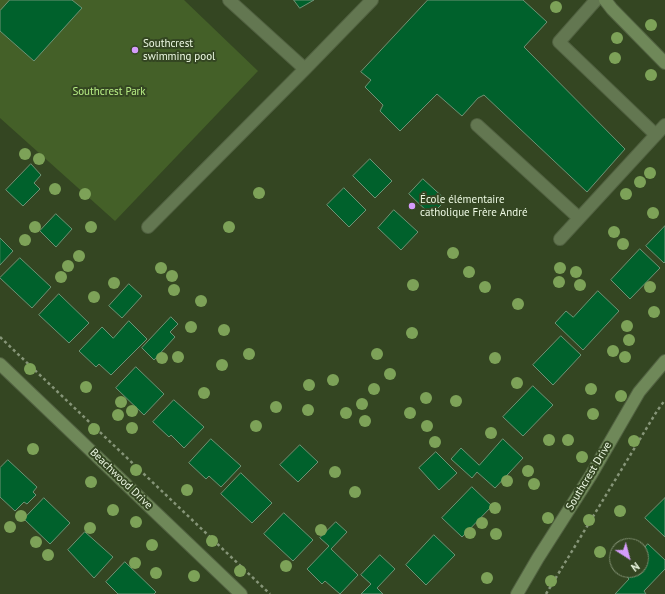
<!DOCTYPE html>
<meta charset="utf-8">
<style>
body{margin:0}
#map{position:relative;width:665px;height:594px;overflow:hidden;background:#344622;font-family:"PT Sans",sans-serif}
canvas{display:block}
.north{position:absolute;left:609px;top:538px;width:40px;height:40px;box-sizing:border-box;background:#344622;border:1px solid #7e8d6f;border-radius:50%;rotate:144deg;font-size:11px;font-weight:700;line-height:16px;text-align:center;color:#ecf8e2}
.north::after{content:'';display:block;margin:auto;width:14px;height:18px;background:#d59cfb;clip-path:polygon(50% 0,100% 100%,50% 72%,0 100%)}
</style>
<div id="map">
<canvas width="665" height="594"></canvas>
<div class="north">N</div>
</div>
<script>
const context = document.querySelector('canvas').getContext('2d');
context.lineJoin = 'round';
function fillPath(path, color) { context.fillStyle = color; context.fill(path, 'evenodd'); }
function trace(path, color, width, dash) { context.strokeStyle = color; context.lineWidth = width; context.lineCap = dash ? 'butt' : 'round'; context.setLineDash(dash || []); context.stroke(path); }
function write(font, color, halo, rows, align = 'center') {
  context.font = font + ' "PT Sans",sans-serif'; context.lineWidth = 4; context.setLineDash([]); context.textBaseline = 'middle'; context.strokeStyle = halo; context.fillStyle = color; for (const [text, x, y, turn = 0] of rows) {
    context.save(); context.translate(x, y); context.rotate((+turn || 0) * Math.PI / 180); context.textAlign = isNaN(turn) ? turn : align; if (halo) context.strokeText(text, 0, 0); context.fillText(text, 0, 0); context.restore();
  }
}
fillPath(new Path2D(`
 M 0,0 L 184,0 L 258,71 L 115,221 L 0,118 Z`), '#446028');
const building = new Path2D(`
 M 10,0 L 72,0 L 82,8 L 34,61 L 0,31 L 0,11 Z
 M 294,0 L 314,0 L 300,8 Z
 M 428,0 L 523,0 L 547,22 L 524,47 L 625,149 L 587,192 L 484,95 L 478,98 L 462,116 L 437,94 L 400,131 L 380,111 L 383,105 L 365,87 L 371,80 L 361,72 Z
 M 370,159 L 392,181 L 375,198 L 353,176 Z
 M 31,164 L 41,175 L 34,183 L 40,189 L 23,206 L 6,190 Z
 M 423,179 L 446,200 L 431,215 L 409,194 Z
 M 344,188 L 366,210 L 349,227 L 327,205 Z
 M 394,210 L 418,232 L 401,250 L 378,228 Z
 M 56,214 L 72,229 L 56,247 L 40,231 Z
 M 665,226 L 665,262 L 664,263 L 646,246 Z
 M 0,238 L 13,251 L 0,265 Z
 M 640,249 L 660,268 L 630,299 L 611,280 Z
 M 20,258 L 51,287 L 32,308 L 0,278 Z
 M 129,284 L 142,296 L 122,318 L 109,306 Z
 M 598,291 L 619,311 L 583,350 L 555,323 L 566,311 L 573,317 Z
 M 59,294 L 89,323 L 69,343 L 39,315 Z
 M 171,317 L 178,324 L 170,332 L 175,337 L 154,360 L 142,348 Z
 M 129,321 L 147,339 L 111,375 L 99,364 L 96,367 L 79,351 L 102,327 L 113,338 Z
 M 561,336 L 581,355 L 553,385 L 533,365 Z
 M 136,367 L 164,394 L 144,415 L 116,388 Z
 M 533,386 L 553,405 L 523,436 L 503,417 Z
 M 174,400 L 204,427 L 184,448 L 171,435 L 169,437 L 153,422 Z
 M 211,439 L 241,466 L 221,487 L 209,476 L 206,479 L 189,463 Z
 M 503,439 L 523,458 L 495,488 L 477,472 L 472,478 L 451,459 L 461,448 L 479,465 Z
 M 300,445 L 318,462 L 298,482 L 280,465 Z
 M 436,452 L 457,473 L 439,490 L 419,468 Z
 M 8,460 L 37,487 L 33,492 L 36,495 L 27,504 L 24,502 L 15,511 L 0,497 L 0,468 Z
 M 241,473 L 272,503 L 252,523 L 221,494 Z
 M 472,487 L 492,506 L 462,537 L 442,518 Z
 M 44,498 L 70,523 L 50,544 L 24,519 Z
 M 665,498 L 665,537 L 645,518 Z
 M 284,513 L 313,540 L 293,561 L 264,534 Z
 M 336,522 L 347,532 L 331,549 L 358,575 L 340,594 L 325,581 L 322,584 L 307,569 L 329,546 L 320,538 Z
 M 85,532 L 113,557 L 94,578 L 68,550 Z
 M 434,535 L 455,555 L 426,585 L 406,565 Z
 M 648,544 L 665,560 L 665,569 L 644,591 L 646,594 L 615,594 L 629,579 L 622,572 L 624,570 L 641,570 L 641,552 Z
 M 380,555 L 395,569 L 377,588 L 383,594 L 361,594 L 371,584 L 361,575 Z
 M 125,562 L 156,592 L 154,594 L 118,594 L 106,582 Z`);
fillPath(building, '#00612c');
trace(building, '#6d9375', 1);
const lane = new Path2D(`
 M 229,0 L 305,69
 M 596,0 L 559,42 L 656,135
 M 477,125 L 579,218
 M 148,227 L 305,69 L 372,0
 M 560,239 L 665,125`);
const secondary = new Path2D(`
 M 605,0 L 612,9 L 665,63
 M 0,364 L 241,594
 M 517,594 L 538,558 L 591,475 L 639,392 L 665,361`);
trace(lane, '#516141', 14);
trace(secondary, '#516141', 14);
trace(new Path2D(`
 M 0,337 L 270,594
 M 546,594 L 657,411 L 665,400`), '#869578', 2.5, [3, 3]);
trace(lane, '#637751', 12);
trace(secondary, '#6f8859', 12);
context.fillStyle = '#7da258';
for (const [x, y] of [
 [556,7],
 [651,25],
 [617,38],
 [615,58],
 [651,75],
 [25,154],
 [39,159],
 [650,173],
 [640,182],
 [55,189],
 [259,193],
 [85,194],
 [626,194],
 [653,213],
 [35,227],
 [91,227],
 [229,227],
 [614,232],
 [25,240],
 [623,244],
 [453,253],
 [79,256],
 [68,266],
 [161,268],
 [560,268],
 [469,272],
 [576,272],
 [172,276],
 [61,277],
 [559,282],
 [114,283],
 [413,285],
 [580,285],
 [485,287],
 [650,287],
 [174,290],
 [94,297],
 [201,301],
 [518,304],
 [654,312],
 [627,326],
 [191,327],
 [224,330],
 [412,333],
 [629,340],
 [613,351],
 [249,354],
 [377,354],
 [178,357],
 [625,357],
 [162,358],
 [495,358],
 [222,365],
 [30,369],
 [390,374],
 [333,380],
 [517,383],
 [309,385],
 [86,387],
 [374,389],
 [591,389],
 [204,393],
 [621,396],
 [426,398],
 [456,401],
 [121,402],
 [362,404],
 [276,407],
 [308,410],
 [132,411],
 [346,413],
 [410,413],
 [593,414],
 [118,415],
 [365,421],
 [256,426],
 [427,426],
 [132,428],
 [94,429],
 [491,433],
 [549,440],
 [568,440],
 [634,441],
 [435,442],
 [33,449],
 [582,457],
 [136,470],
 [528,471],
 [335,472],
 [507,481],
 [91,482],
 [534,484],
 [187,490],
 [355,492],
 [495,508],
 [113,510],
 [620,511],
 [21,516],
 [548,518],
 [589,520],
 [136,522],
 [482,523],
 [10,527],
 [90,528],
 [321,530],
 [470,533],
 [496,534],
 [212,541],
 [36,542],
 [152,545],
 [600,552],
 [48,555],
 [135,563],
 [286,566],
 [240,571],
 [156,573],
 [194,576],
 [487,578],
 [551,581]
]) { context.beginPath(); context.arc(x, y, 6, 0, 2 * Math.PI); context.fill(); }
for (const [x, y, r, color] of [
 [135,50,4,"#d59cfb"],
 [412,206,4,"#d59cfb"]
]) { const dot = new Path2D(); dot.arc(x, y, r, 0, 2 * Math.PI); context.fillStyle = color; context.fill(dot); trace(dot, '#344622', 1.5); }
write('11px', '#ecf8e2', '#344622', [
 ["Southcrest",143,44],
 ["swimming pool",143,57],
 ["École élémentaire",420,200],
 ["catholique Frère André",420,213]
], 'left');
write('11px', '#b8ee85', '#344622', [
 ["Southcrest Park",109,92]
]);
write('11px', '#ecf8e2', '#344622', [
 ["Southcrest Drive",589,476,-59],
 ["Beachwood Drive",121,479,44]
]);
</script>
